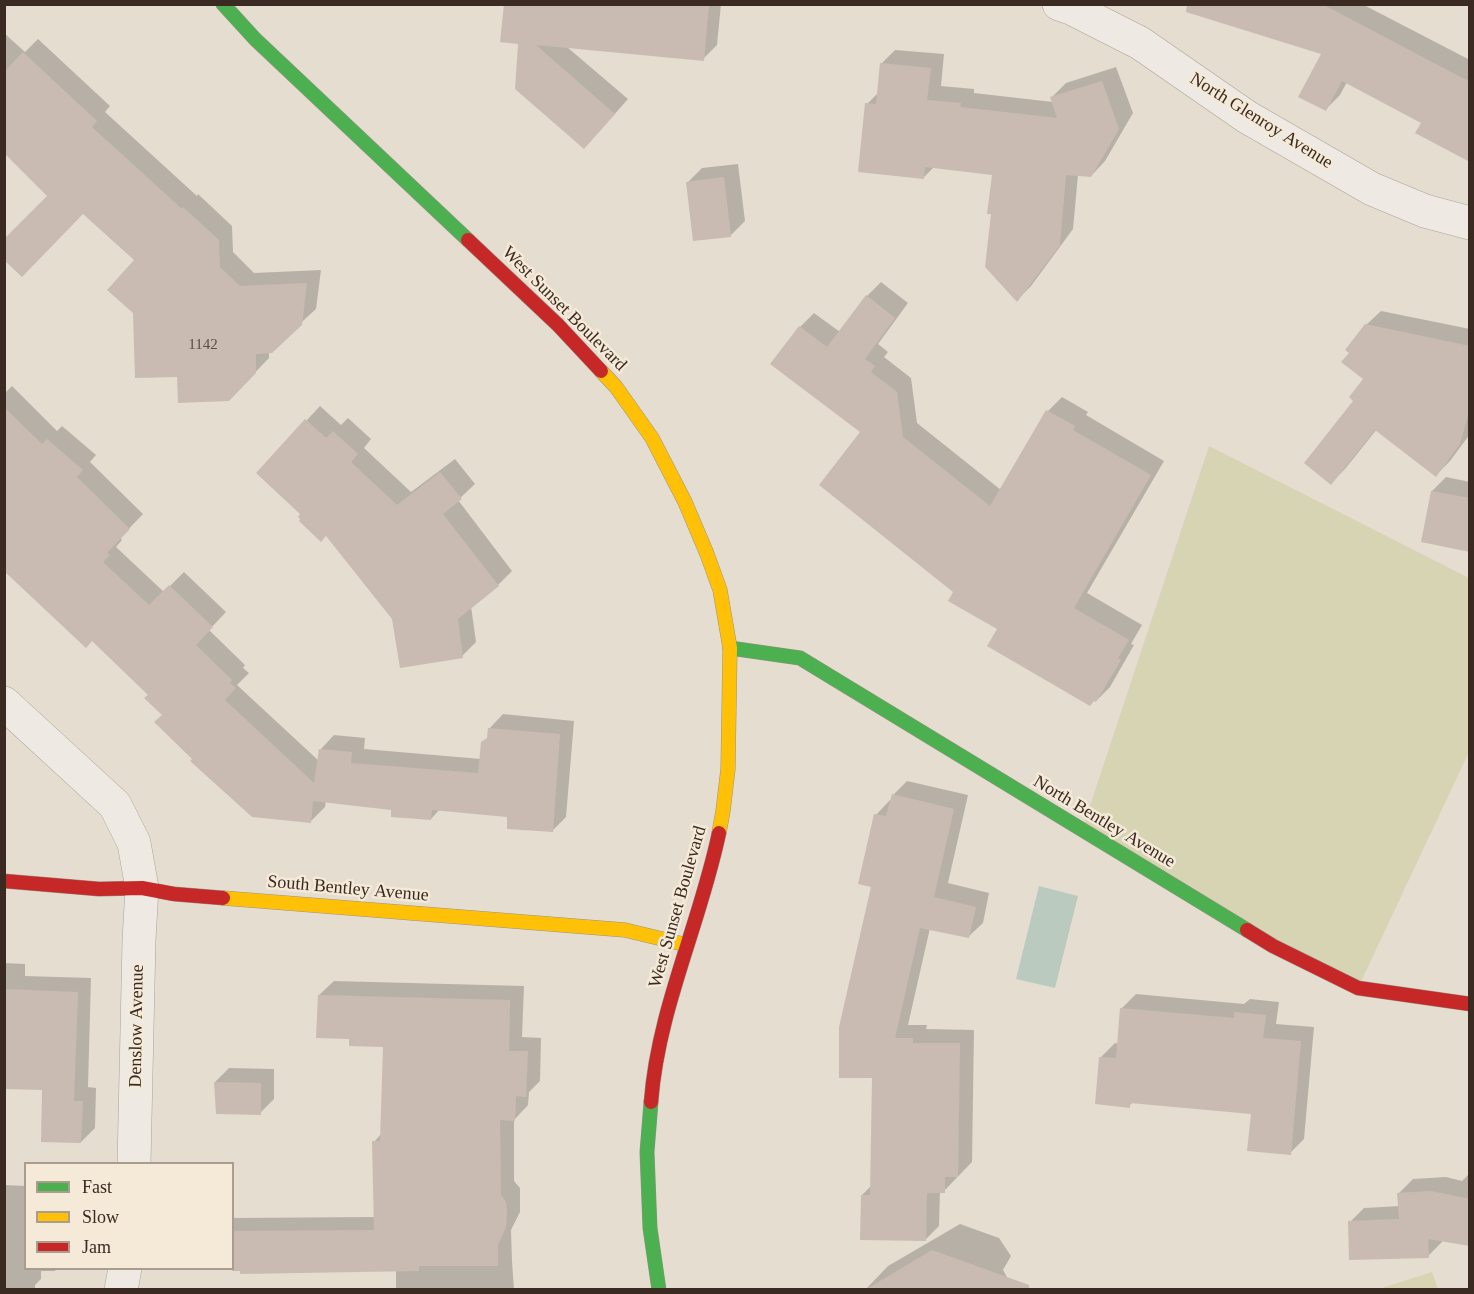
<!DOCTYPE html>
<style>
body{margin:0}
#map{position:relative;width:1474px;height:1294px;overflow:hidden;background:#e5ddd0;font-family:Georgia,serif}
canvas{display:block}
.frame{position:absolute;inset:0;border:6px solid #3a2a21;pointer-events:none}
.legend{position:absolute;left:24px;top:1162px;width:210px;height:108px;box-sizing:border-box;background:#f5e9d8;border:2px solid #aa9d8f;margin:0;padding:8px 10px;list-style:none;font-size:18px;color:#3a2a21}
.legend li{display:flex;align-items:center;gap:12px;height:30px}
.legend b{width:30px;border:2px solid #aa9d8f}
</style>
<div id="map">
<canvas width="1474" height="1294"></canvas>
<div class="frame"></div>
<ul class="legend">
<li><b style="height:8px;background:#4caf50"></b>Fast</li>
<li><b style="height:8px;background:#ffc107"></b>Slow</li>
<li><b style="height:8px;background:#c62828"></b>Jam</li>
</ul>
</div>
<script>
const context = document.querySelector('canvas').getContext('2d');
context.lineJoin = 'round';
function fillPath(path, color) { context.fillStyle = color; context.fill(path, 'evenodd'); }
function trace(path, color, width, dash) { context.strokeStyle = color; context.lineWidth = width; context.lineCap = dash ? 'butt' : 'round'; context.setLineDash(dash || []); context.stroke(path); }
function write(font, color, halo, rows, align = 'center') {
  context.font = font + ' Georgia,serif'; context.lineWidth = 5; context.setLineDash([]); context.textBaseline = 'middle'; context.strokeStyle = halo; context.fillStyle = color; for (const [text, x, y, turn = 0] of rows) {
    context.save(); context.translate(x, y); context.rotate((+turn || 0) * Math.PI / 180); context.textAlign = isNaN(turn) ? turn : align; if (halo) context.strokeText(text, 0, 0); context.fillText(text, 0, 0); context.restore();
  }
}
fillPath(new Path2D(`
 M 1209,446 L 1469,578 L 1469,752 L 1358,988 L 1082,830 Z
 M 1432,1272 L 1438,1289 L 1379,1289 Z`), '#d7d4b3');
fillPath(new Path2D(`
 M 1039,886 L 1078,896 L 1055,988 L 1016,979 Z`), '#bbcabf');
fillPath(new Path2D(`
 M 506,4 L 721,4 L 717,45 L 703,59 L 567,47 L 628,99 L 598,133 L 519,42 Z
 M 1231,4 L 1362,4 L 1470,60 L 1470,161 L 1423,122 L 1347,82 L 1340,95 L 1326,109 L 1323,53 Z
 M 4,33 L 25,52 L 38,39 L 110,106 L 105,112 L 197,196 L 198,194 L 232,226 L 233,252 L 254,273 L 321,270 L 316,309 L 269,352 L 269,358 L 243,385 L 179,375 L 136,260 L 83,212 L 49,196 L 4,151 Z
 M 895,50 L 944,54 L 941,86 L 974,89 L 974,93 L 1053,102 L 1052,97 L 1066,83 L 1116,67 L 1133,113 L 1105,161 L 1091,176 L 1078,175 L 1073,229 L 1031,286 L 1017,300 L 993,213 L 993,173 L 934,167 L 923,178 L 867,104 L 878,93 L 881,64 Z
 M 738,164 L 745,221 L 731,235 L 688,182 L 702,168 Z
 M 881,282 L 908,303 L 878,344 L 888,352 L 884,357 L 911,378 L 917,423 L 1001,490 L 1048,411 L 1062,397 L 1088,412 L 1086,415 L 1164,461 L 1087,593 L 1142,625 L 1131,644 L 1134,645 L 1110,687 L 1096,701 L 999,628 L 955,591 L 800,327 L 814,313 L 840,332 L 867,296 Z
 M 1381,311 L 1470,329 L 1470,434 L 1450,461 L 1436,475 L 1377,429 L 1345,469 L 1331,483 L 1355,401 L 1365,379 L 1366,325 Z
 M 12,386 L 57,431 L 62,426 L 96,455 L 90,462 L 143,514 L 120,538 L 122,540 L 116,547 L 164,592 L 184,572 L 226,612 L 209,630 L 245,665 L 243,668 L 249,673 L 237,685 L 319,761 L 320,750 L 334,735 L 365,738 L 364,749 L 481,759 L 488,738 L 489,729 L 503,714 L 574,721 L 566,817 L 552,831 L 509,815 L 440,809 L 431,819 L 393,808 L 326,800 L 325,807 L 311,821 L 194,759 L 150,695 L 92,639 L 4,569 L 4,394 Z
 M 320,406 L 341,425 L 348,418 L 371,439 L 364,448 L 411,492 L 455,459 L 475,484 L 458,500 L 512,571 L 498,585 L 471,606 L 476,642 L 462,656 L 394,619 L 326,534 L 303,514 L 258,473 Z
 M 1446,477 L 1470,482 L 1470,543 L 1432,491 Z
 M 907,781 L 968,795 L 948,883 L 989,893 L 983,923 L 968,937 L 930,928 L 908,1025 L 927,1025 L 926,1029 L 974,1030 L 972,1162 L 944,1191 L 940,1191 L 939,1226 L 925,1240 L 862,1195 L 872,1185 L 873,886 L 876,815 L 890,800 L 892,801 L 893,795 Z
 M 4,963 L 25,964 L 25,976 L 91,978 L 88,1087 L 96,1088 L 95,1128 L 81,1142 L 44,1088 L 4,1087 Z
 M 334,981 L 524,986 L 522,1037 L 541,1038 L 540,1081 L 529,1092 L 528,1105 L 514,1120 L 514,1181 L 520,1188 L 520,1212 L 511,1230 L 512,1261 L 514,1290 L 396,1290 L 396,1270 L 205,1270 L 205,1268 L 232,1268 L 232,1218 L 375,1217 L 374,1142 L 382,1133 L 385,1045 L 351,1038 L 319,995 Z
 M 1136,994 L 1244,1004 L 1250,999 L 1279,1002 L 1276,1024 L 1314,1027 L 1304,1139 L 1290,1153 L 1252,1113 L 1133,1102 L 1129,1106 L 1101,1057 L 1115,1043 L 1119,1044 L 1122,1008 Z
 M 229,1068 L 274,1069 L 274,1099 L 260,1113 L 215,1082 Z
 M 1468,1175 L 1470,1175 L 1470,1244 L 1442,1240 L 1442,1242 L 1428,1256 L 1350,1222 L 1364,1208 L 1400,1206 L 1399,1193 L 1413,1179 L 1446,1177 L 1462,1181 Z
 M 4,1185 L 26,1186 L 26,1268 L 57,1268 L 55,1271 L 41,1271 L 41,1279 L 35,1285 L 35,1290 L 4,1290 Z
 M 960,1224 L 999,1238 L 1011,1256 L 1003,1270 L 1014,1290 L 865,1290 L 888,1266 Z`), '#0003');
fillPath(new Path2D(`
 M 504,4 L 709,4 L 704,61 L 536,45 L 615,114 L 584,149 L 515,89 L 518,44 L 500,42 Z
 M 1187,4 L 1322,4 L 1470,82 L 1470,162 L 1415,133 L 1421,123 L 1342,81 L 1326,111 L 1298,97 L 1321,54 L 1186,12 Z
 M 23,52 L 97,121 L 92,127 L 182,209 L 183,207 L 219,240 L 220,267 L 240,286 L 307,283 L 302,325 L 272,353 L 256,354 L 256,373 L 229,401 L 178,403 L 177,377 L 135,378 L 133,313 L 107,290 L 134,260 L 83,214 L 22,277 L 4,260 L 4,239 L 47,196 L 4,153 L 4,72 Z
 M 880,63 L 931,68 L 927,100 L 961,103 L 960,107 L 1057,118 L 1050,97 L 1102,81 L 1119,129 L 1091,177 L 1066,175 L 1060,245 L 1017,302 L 985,267 L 991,214 L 987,214 L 992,175 L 925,167 L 924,179 L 858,172 L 865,103 L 876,104 Z
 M 724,177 L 731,237 L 693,241 L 686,182 Z
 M 866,295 L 895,318 L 865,359 L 875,366 L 871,372 L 897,392 L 903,437 L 990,506 L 1046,410 L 1075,426 L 1073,430 L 1151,475 L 1074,608 L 1129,640 L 1118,658 L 1121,660 L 1096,702 L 1094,701 L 1090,706 L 987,646 L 997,629 L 948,601 L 953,592 L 819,485 L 860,432 L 770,364 L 799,326 L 827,347 Z
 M 1365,324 L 1470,346 L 1470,408 L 1460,444 L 1436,477 L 1375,430 L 1331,485 L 1304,463 L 1353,401 L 1349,397 L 1363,379 L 1341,362 L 1349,353 L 1345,350 Z
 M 4,407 L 42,444 L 47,439 L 83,470 L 77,477 L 130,529 L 107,553 L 110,555 L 103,562 L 149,605 L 169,585 L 213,627 L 196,645 L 232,680 L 230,683 L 236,688 L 225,700 L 314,783 L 319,749 L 352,752 L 351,763 L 478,773 L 481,742 L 487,738 L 488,728 L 560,734 L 553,832 L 507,829 L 507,817 L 432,810 L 431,820 L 391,817 L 391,810 L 313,801 L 311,823 L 252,817 L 190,761 L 192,759 L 154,722 L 162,715 L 144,698 L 148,695 L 92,641 L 86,648 L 4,571 Z
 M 305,419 L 326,438 L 333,431 L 358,454 L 351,462 L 397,505 L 440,472 L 462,499 L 443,514 L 499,586 L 458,619 L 463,658 L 400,668 L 392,619 L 326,536 L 321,542 L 299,521 L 300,519 L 298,517 L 300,514 L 256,473 Z
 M 1431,491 L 1470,498 L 1470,552 L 1421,542 Z
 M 892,794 L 954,809 L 934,897 L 976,907 L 969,938 L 920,928 L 895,1038 L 913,1038 L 913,1043 L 960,1043 L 958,1177 L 945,1177 L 945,1193 L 927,1193 L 926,1241 L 860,1240 L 861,1195 L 870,1195 L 872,1078 L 839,1078 L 839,1027 L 871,887 L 858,884 L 874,814 L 886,816 Z
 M 4,989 L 78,992 L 74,1101 L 83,1101 L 81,1143 L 41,1142 L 42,1090 L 4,1089 Z
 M 318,995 L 510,1000 L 509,1051 L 528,1051 L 526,1097 L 516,1096 L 515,1121 L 500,1120 L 501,1195 L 506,1202 L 507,1212 L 506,1227 L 498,1245 L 498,1266 L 419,1266 L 419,1271 L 240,1274 L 240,1271 L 232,1271 L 232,1231 L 374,1230 L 372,1141 L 380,1141 L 383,1047 L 349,1046 L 349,1039 L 316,1038 Z
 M 1120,1008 L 1234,1018 L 1234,1012 L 1266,1015 L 1263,1038 L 1301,1041 L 1291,1155 L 1247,1151 L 1251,1114 L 1130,1103 L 1130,1108 L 1095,1104 L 1099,1057 L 1116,1058 Z
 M 214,1082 L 261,1083 L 261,1115 L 216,1114 Z
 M 1431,1191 L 1470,1199 L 1470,1246 L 1428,1239 L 1429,1258 L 1349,1260 L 1348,1221 L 1399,1219 L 1397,1193 Z
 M 932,1250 L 1029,1285 L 1029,1290 L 865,1290 Z`), '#c9bbb1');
const street = new Path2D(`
 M 1059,4 L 1071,8 L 1140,43 L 1247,117 L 1372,189 L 1425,211 L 1470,223
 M 4,703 L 115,805 L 134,843 L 142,888 L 139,940 L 134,1164
 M 121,1290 L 125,1268`);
const fast = new Path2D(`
 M 223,4 L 255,39 L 468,240
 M 730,648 L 800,658 L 1247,930
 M 651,1102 L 647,1152 L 650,1228 L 659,1290`);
const slow = new Path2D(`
 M 601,371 L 616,387 L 652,438 L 685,502 L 707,554 L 720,590 L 730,648 L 728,769 L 723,811 L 719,833
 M 223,898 L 625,930 L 687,945`);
const jam = new Path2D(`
 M 468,240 L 558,325 L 601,371
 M 4,881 L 99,889 L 142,888 L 174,894 L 223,898
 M 1247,930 L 1273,946 L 1358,988 L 1470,1004
 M 651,1102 C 658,1009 700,924 719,833`);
trace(street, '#aba299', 34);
trace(fast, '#9a9289', 15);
trace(slow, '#9a9289', 15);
trace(jam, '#9a9289', 15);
trace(street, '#eee9e2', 33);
trace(fast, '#4caf50', 14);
trace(slow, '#ffc107', 14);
trace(jam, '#c62828', 14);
write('15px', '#5e4e45', null, [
 ["1142",203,345]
]);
write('18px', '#3a2a21', '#f5e9d8', [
 ["North Glenroy Avenue",1261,121,32],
 ["West Sunset Boulevard",564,309,45],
 ["North Bentley Avenue",1104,822,31],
 ["South Bentley Avenue",348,889,5],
 ["West Sunset Boulevard",678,907,-74],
 ["Denslow Avenue",137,1026,-89]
]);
</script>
